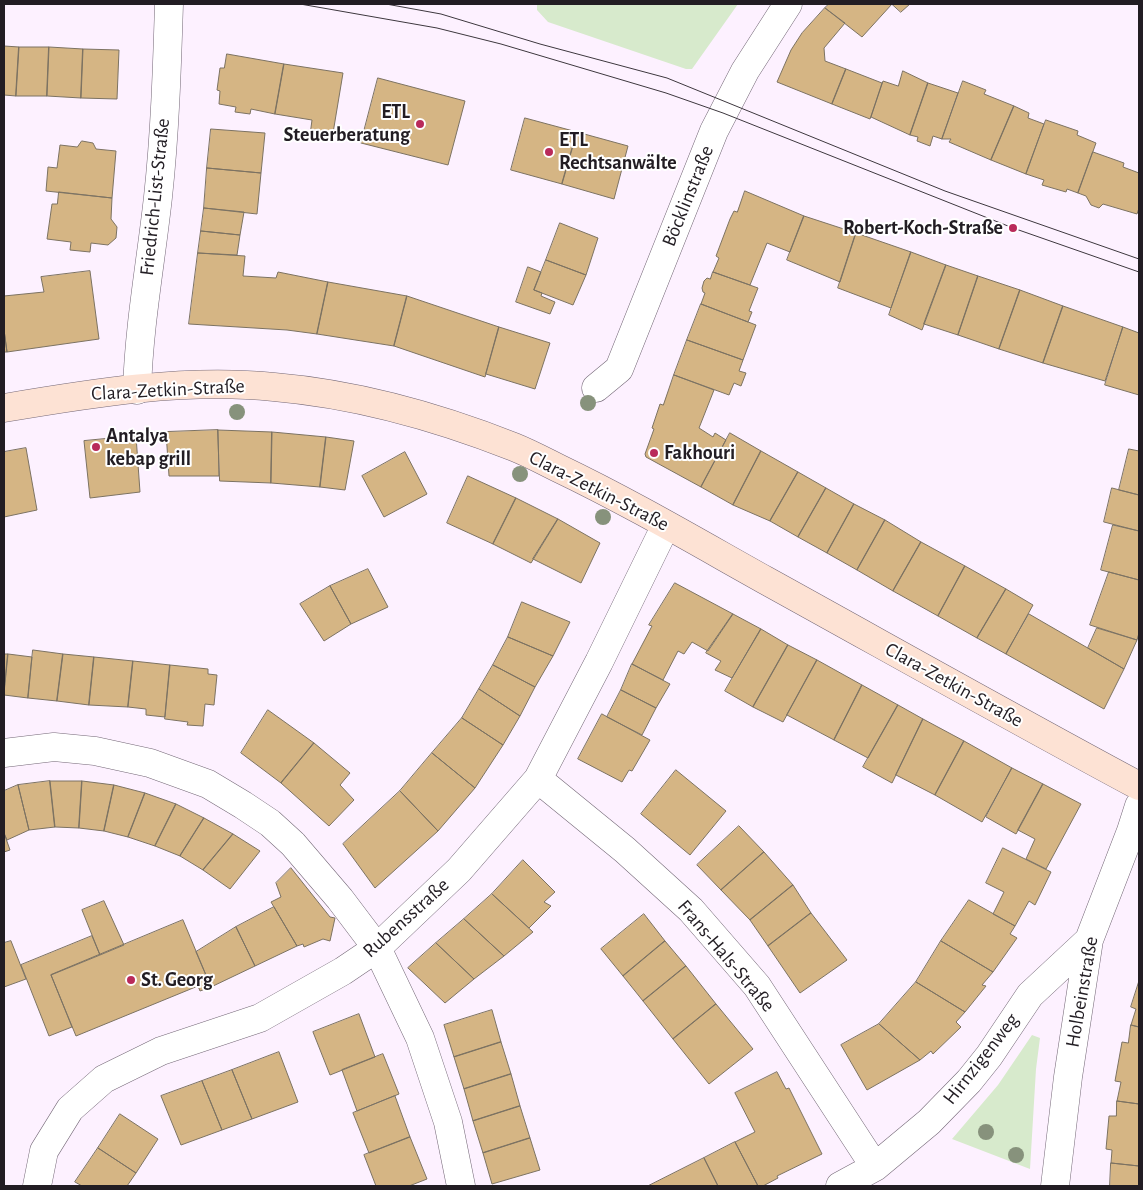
<!DOCTYPE html>
<meta charset="utf-8">
<style>
body{margin:0}
#map{position:relative;width:1143px;height:1190px;overflow:hidden;background:#fdf1ff;font-family:"Alegreya Sans",sans-serif}
canvas{display:block}
.frame{position:absolute;inset:0;border:5px solid #221d23;pointer-events:none}
</style>
<div id="map">
<canvas width="1143" height="1190"></canvas>
<div class="frame"></div>
</div>
<script>
const context = document.querySelector('canvas').getContext('2d');
context.lineJoin = 'round';
function fillPath(path, color) { context.fillStyle = color; context.fill(path, 'evenodd'); }
function trace(path, color, width, dash) { context.strokeStyle = color; context.lineWidth = width; context.lineCap = dash ? 'butt' : 'round'; context.setLineDash(dash || []); context.stroke(path); }
function write(font, color, halo, rows, align = 'center') {
  context.font = font + ' "Alegreya Sans",sans-serif'; context.lineWidth = 4; context.setLineDash([]); context.textBaseline = 'middle'; context.strokeStyle = halo; context.fillStyle = color; for (const [text, x, y, turn = 0] of rows) {
    context.save(); context.translate(x, y); context.rotate((+turn || 0) * Math.PI / 180); context.textAlign = isNaN(turn) ? turn : align; if (halo) context.strokeText(text, 0, 0); context.fillText(text, 0, 0); context.restore();
  }
}
fillPath(new Path2D(`
 M 537,4 L 738,4 L 692,69 L 686,69 L 548,22 L 537,10 Z
 M 1032,1035 L 1040,1038 L 1036,1069 L 1030,1169 L 952,1139 L 998,1085 Z`), '#d7eacc');
const building = new Path2D(`
 M 829,4 L 892,4 L 862,37 L 825,8 Z
 M 892,4 L 910,4 L 901,12 Z
 M 825,8 L 845,23 L 824,48 L 825,61 L 846,69 L 832,104 L 777,82 L 791,50 L 802,33 Z
 M 4,46 L 19,47 L 16,96 L 4,95 Z
 M 19,47 L 49,47 L 47,96 L 16,96 Z
 M 49,47 L 83,49 L 81,98 L 47,96 Z
 M 83,49 L 119,50 L 117,99 L 81,98 Z
 M 227,54 L 284,64 L 275,114 L 251,109 L 250,114 L 235,112 L 236,107 L 219,104 L 220,91 L 217,90 L 220,68 L 224,68 Z
 M 284,64 L 343,73 L 332,139 L 310,135 L 312,120 L 275,114 Z
 M 846,69 L 882,83 L 870,119 L 832,104 Z
 M 903,71 L 928,83 L 910,135 L 871,117 L 883,81 L 898,86 Z
 M 378,78 L 465,101 L 448,165 L 361,143 Z
 M 963,81 L 986,90 L 984,94 L 1014,106 L 991,160 L 949,142 L 951,139 L 942,139 Z
 M 928,83 L 958,93 L 942,139 L 933,136 L 930,146 L 917,141 L 918,137 L 910,135 Z
 M 1014,106 L 1029,113 L 1028,118 L 1044,124 L 1026,174 L 991,160 Z
 M 525,118 L 577,132 L 562,184 L 511,170 Z
 M 1046,120 L 1078,131 L 1077,135 L 1096,143 L 1078,193 L 1067,189 L 1066,192 L 1042,185 L 1044,180 L 1026,174 Z
 M 211,129 L 265,133 L 261,173 L 207,168 Z
 M 577,132 L 628,146 L 614,199 L 562,184 Z
 M 82,141 L 93,143 L 96,149 L 116,151 L 112,198 L 46,191 L 48,167 L 57,168 L 60,145 L 77,147 Z
 M 1093,152 L 1124,163 L 1123,167 L 1139,173 L 1139,208 L 1137,214 L 1103,204 L 1099,208 L 1091,205 L 1086,196 L 1078,193 Z
 M 207,168 L 261,173 L 257,214 L 204,208 Z
 M 745,191 L 804,216 L 790,252 L 767,243 L 750,285 L 713,272 L 719,258 L 716,256 L 730,219 L 734,211 L 737,212 Z
 M 59,192 L 112,198 L 111,219 L 117,227 L 116,238 L 108,245 L 91,243 L 90,252 L 70,250 L 71,242 L 47,239 L 52,204 L 57,204 Z
 M 204,208 L 244,212 L 240,235 L 201,231 Z
 M 804,216 L 856,233 L 840,282 L 787,260 Z
 M 560,223 L 598,238 L 586,275 L 546,260 Z
 M 201,231 L 240,235 L 237,255 L 198,253 Z
 M 856,233 L 911,252 L 891,308 L 838,288 Z
 M 911,252 L 946,265 L 922,330 L 889,315 Z
 M 198,253 L 245,256 L 243,276 L 276,278 L 278,272 L 328,282 L 317,334 L 287,330 L 189,324 Z
 M 546,260 L 586,275 L 573,305 L 534,290 Z
 M 946,265 L 978,276 L 958,335 L 924,324 Z
 M 528,267 L 541,272 L 534,290 L 542,293 L 541,296 L 555,302 L 550,314 L 516,302 Z
 M 90,271 L 99,339 L 7,352 L 4,330 L 4,296 L 44,292 L 41,277 Z
 M 713,272 L 758,288 L 749,311 L 752,312 L 748,322 L 701,304 L 705,293 L 703,292 L 702,288 L 704,281 L 707,278 L 710,279 Z
 M 978,276 L 1020,290 L 999,349 L 958,335 Z
 M 328,282 L 407,296 L 394,346 L 317,334 Z
 M 1020,290 L 1063,306 L 1043,363 L 999,349 Z
 M 407,296 L 499,327 L 485,377 L 394,346 Z
 M 701,304 L 756,325 L 743,360 L 687,340 Z
 M 1063,306 L 1123,327 L 1105,381 L 1043,363 Z
 M 499,327 L 550,343 L 535,389 L 486,374 Z
 M 1123,327 L 1139,333 L 1139,395 L 1105,385 Z
 M 4,330 L 7,352 L 4,352 Z
 M 687,340 L 743,360 L 739,371 L 746,373 L 741,386 L 734,383 L 729,395 L 674,375 Z
 M 674,375 L 714,390 L 699,428 L 713,437 L 715,433 L 726,440 L 701,487 L 646,457 L 645,454 L 654,429 L 652,428 L 660,404 L 663,405 Z
 M 218,430 L 219,476 L 169,476 L 166,432 Z
 M 218,430 L 272,432 L 271,483 L 220,481 Z
 M 272,432 L 326,437 L 320,487 L 271,483 Z
 M 730,433 L 761,451 L 733,505 L 701,487 Z
 M 136,436 L 140,492 L 90,498 L 84,441 Z
 M 326,437 L 354,441 L 345,490 L 320,487 Z
 M 26,448 L 37,510 L 4,517 L 4,452 Z
 M 1129,449 L 1139,451 L 1139,495 L 1119,490 Z
 M 761,451 L 798,472 L 770,521 L 733,505 Z
 M 405,452 L 427,494 L 384,517 L 362,476 Z
 M 798,472 L 826,488 L 798,537 L 770,521 Z
 M 468,476 L 516,498 L 493,544 L 447,523 Z
 M 826,488 L 854,504 L 827,553 L 798,537 Z
 M 1112,488 L 1139,495 L 1139,531 L 1104,522 Z
 M 516,498 L 558,519 L 531,563 L 493,544 Z
 M 854,504 L 885,520 L 857,570 L 827,553 Z
 M 558,519 L 600,543 L 581,583 L 533,559 Z
 M 885,520 L 921,542 L 893,591 L 857,570 Z
 M 1113,525 L 1139,531 L 1139,580 L 1101,570 Z
 M 921,542 L 965,566 L 938,616 L 893,591 Z
 M 965,566 L 1006,589 L 977,638 L 938,616 Z
 M 368,569 L 388,607 L 351,624 L 330,586 Z
 M 1109,572 L 1139,580 L 1139,633 L 1137,640 L 1090,625 Z
 M 675,583 L 733,614 L 708,651 L 692,642 L 684,654 L 678,651 L 663,680 L 632,664 L 652,626 L 649,625 Z
 M 330,586 L 351,624 L 324,641 L 300,604 Z
 M 1006,589 L 1033,605 L 1006,654 L 977,638 Z
 M 522,602 L 570,622 L 553,656 L 508,637 Z
 M 733,614 L 761,629 L 732,678 L 715,670 L 721,661 L 706,653 Z
 M 1029,614 L 1124,669 L 1104,709 L 1006,654 Z
 M 1097,628 L 1137,640 L 1124,669 L 1088,648 Z
 M 761,629 L 788,645 L 753,707 L 725,691 Z
 M 508,637 L 553,656 L 535,687 L 493,665 Z
 M 788,645 L 817,660 L 783,722 L 753,707 Z
 M 33,650 L 63,654 L 57,701 L 28,698 Z
 M 4,654 L 8,654 L 4,693 Z
 M 8,654 L 32,657 L 28,698 L 4,695 Z
 M 63,654 L 94,657 L 89,705 L 57,701 Z
 M 94,657 L 133,661 L 128,707 L 89,705 Z
 M 817,660 L 862,685 L 834,740 L 787,715 Z
 M 133,661 L 170,665 L 165,717 L 146,715 L 146,709 L 128,707 Z
 M 632,664 L 670,684 L 656,708 L 621,690 Z
 M 170,665 L 208,669 L 208,674 L 217,675 L 214,705 L 205,704 L 203,726 L 187,725 L 188,722 L 165,719 Z
 M 493,665 L 535,687 L 520,716 L 479,689 Z
 M 862,685 L 898,705 L 868,758 L 834,740 Z
 M 479,689 L 520,716 L 503,745 L 462,718 Z
 M 621,690 L 656,708 L 642,735 L 607,717 Z
 M 898,705 L 923,719 L 892,783 L 863,767 Z
 M 268,710 L 314,743 L 281,783 L 241,753 Z
 M 602,714 L 650,740 L 632,771 L 629,770 L 622,782 L 578,759 Z
 M 462,718 L 503,745 L 475,788 L 432,753 Z
 M 923,719 L 964,741 L 935,795 L 896,775 Z
 M 964,741 L 1012,768 L 982,822 L 935,795 Z
 M 314,743 L 350,773 L 340,785 L 354,800 L 329,826 L 281,783 Z
 M 432,753 L 475,788 L 438,831 L 400,791 Z
 M 1012,768 L 1043,784 L 1016,834 L 986,817 Z
 M 676,770 L 726,811 L 690,855 L 641,814 Z
 M 50,781 L 82,781 L 79,828 L 55,827 Z
 M 50,781 L 55,827 L 29,830 L 18,785 Z
 M 82,781 L 114,785 L 104,831 L 79,828 Z
 M 1043,784 L 1081,804 L 1046,869 L 1026,859 L 1035,839 L 1018,830 Z
 M 18,785 L 29,830 L 7,840 L 4,833 L 4,791 Z
 M 114,785 L 145,793 L 128,837 L 104,831 Z
 M 400,791 L 438,831 L 375,888 L 343,844 Z
 M 145,793 L 176,804 L 155,846 L 128,837 Z
 M 176,804 L 204,818 L 180,856 L 155,846 Z
 M 204,818 L 233,834 L 203,870 L 180,856 Z
 M 739,826 L 764,852 L 721,890 L 697,865 Z
 M 4,833 L 10,850 L 4,852 Z
 M 233,834 L 260,851 L 230,889 L 203,870 Z
 M 1003,848 L 1051,872 L 1035,905 L 1029,901 L 1015,926 L 993,914 L 1004,892 L 986,883 Z
 M 764,852 L 793,885 L 750,920 L 721,890 Z
 M 523,860 L 555,892 L 544,902 L 551,906 L 529,928 L 492,894 Z
 M 291,868 L 330,917 L 335,918 L 330,941 L 323,939 L 304,947 L 303,944 L 297,946 L 271,902 L 281,897 L 276,883 Z
 M 793,885 L 811,913 L 768,946 L 750,920 Z
 M 492,894 L 533,932 L 504,956 L 464,919 Z
 M 969,900 L 1015,926 L 1010,934 L 1017,938 L 993,972 L 941,941 Z
 M 104,901 L 124,945 L 100,955 L 82,910 Z
 M 274,907 L 297,946 L 255,966 L 236,927 Z
 M 811,913 L 847,960 L 800,993 L 768,946 Z
 M 644,914 L 665,941 L 623,976 L 601,949 Z
 M 464,919 L 504,956 L 474,979 L 436,943 Z
 M 183,920 L 211,987 L 200,991 L 198,986 L 76,1036 L 51,975 Z
 M 236,927 L 255,966 L 211,987 L 196,952 Z
 M 92,936 L 100,955 L 51,975 L 72,1027 L 49,1036 L 21,965 Z
 M 11,941 L 26,979 L 4,987 L 4,943 Z
 M 665,941 L 686,966 L 643,1001 L 623,976 Z
 M 941,941 L 993,972 L 982,985 L 986,986 L 965,1012 L 916,982 Z
 M 436,943 L 474,979 L 445,1003 L 408,968 Z
 M 686,966 L 716,1004 L 673,1039 L 643,1001 Z
 M 1139,981 L 1139,1027 L 1131,1025 L 1136,1009 L 1131,1007 Z
 M 916,982 L 965,1012 L 956,1022 L 961,1027 L 933,1054 L 931,1051 L 920,1060 L 879,1024 Z
 M 716,1004 L 753,1049 L 709,1084 L 673,1039 Z
 M 492,1010 L 501,1042 L 454,1057 L 444,1025 Z
 M 359,1014 L 375,1057 L 330,1075 L 313,1032 Z
 M 879,1024 L 920,1060 L 867,1090 L 841,1045 Z
 M 1131,1025 L 1139,1027 L 1139,1104 L 1117,1101 L 1121,1082 L 1115,1081 L 1122,1042 L 1128,1043 Z
 M 501,1042 L 511,1074 L 464,1089 L 454,1057 Z
 M 279,1052 L 298,1102 L 252,1119 L 232,1070 Z
 M 383,1054 L 399,1094 L 357,1111 L 342,1070 Z
 M 232,1070 L 252,1119 L 222,1130 L 202,1081 Z
 M 777,1072 L 786,1089 L 789,1088 L 822,1154 L 777,1176 L 778,1178 L 763,1186 L 758,1186 L 735,1142 L 755,1132 L 735,1093 Z
 M 511,1074 L 520,1106 L 473,1121 L 464,1089 Z
 M 202,1081 L 222,1130 L 181,1145 L 161,1096 Z
 M 395,1096 L 410,1137 L 369,1153 L 353,1113 Z
 M 1117,1101 L 1139,1104 L 1139,1166 L 1111,1163 L 1112,1150 L 1106,1149 L 1109,1116 L 1116,1116 Z
 M 520,1106 L 530,1138 L 483,1153 L 473,1121 Z
 M 120,1114 L 158,1139 L 136,1173 L 98,1148 Z
 M 410,1137 L 427,1179 L 409,1186 L 376,1186 L 364,1155 Z
 M 530,1138 L 540,1170 L 492,1184 L 483,1153 Z
 M 735,1142 L 758,1186 L 718,1186 L 704,1158 Z
 M 98,1148 L 136,1173 L 127,1186 L 82,1186 L 75,1182 Z
 M 704,1158 L 718,1186 L 648,1186 Z
 M 1111,1163 L 1139,1166 L 1139,1186 L 1110,1186 Z`);
fillPath(building, '#d5b584');
trace(building, '#7c7262', 1);
const minor = new Path2D(`
 M 596,388 L 619,369 L 714,131 L 745,71 L 788,4
 M 137,390 C 139,325 151,261 158,197 C 165,133 167,68 169,4
 M 4,753 L 54,747 L 95,751 L 150,763 L 208,784 L 243,805 L 270,823 L 293,844 L 340,899 L 377,948 L 420,1038 L 448,1122 L 461,1186
 M 538,779 L 625,850 L 691,910 L 757,986 L 875,1167
 M 37,1186 L 44,1151 L 70,1109 L 104,1079 L 161,1051 L 260,1018 L 343,971 L 377,948 L 459,870 L 538,779 L 599,662 L 666,525
 M 840,1186 L 875,1167 L 929,1122 L 969,1081 L 989,1056 L 1030,995 L 1089,940
 M 1055,1186 L 1068,1077 L 1089,940 L 1131,831 L 1139,806`);
const secondary = new Path2D(`
 M 4,408 C 92,393 185,378 274,387 C 356,394 438,417 514,447 C 529,453 544,461 558,468 C 629,502 697,542 765,580 C 890,649 1014,719 1139,786`);
trace(minor, '#746877', 29);
trace(secondary, '#746877', 29);
trace(minor, '#fff', 28);
trace(secondary, '#fde2d4', 28);
trace(new Path2D(`
 M 300,4 L 437,28 L 501,44 L 666,93 L 723,113 L 1013,228 L 1139,272
 M 386,4 L 441,14 L 540,44 L 667,78 L 945,191 L 1139,259`), '#3d373e', 1);
context.fillStyle = '#87927c';
for (const [x, y] of [
 [588,403],
 [237,412],
 [520,474],
 [603,517],
 [986,1132],
 [1016,1155]
]) { context.beginPath(); context.arc(x, y, 8, 0, 2 * Math.PI); context.fill(); }
for (const [x, y, r, color] of [
 [420,124,5,"#b92a5a"],
 [549,152,5,"#b92a5a"],
 [1013,228,5,"#b92a5a"],
 [96,447,5,"#b92a5a"],
 [654,453,5,"#b92a5a"],
 [131,980,5,"#b92a5a"]
]) { const dot = new Path2D(); dot.arc(x, y, r, 0, 2 * Math.PI); context.fillStyle = color; context.fill(dot); trace(dot, '#fff', 2); }
write('bold 20px', '#221d23', '#fff', [
 ["ETL",410,112,"right"],
 ["Steuerberatung",410,135,"right"],
 ["ETL",559,140],
 ["Rechtsanwälte",559,163],
 ["Robert-Koch-Straße",1003,228,"right"],
 ["Antalya",106,436],
 ["kebap grill",106,459],
 ["Fakhouri",664,453],
 ["St. Georg",141,980]
], 'left');
write('20px', '#221d23', '#fff', [
 ["Böcklinstraße",688,196,-68],
 ["Friedrich-List-Straße",155,197,-84],
 ["Clara-Zetkin-Straße",168,390,-3],
 ["Clara-Zetkin-Straße",599,491,27],
 ["Clara-Zetkin-Straße",954,685,29],
 ["Rubensstraße",406,918,-42],
 ["Frans-Hals-Straße",726,956,50],
 ["Holbeinstraße",1082,992,-80],
 ["Hirnzigenweg",981,1059,-52]
]);
</script>
